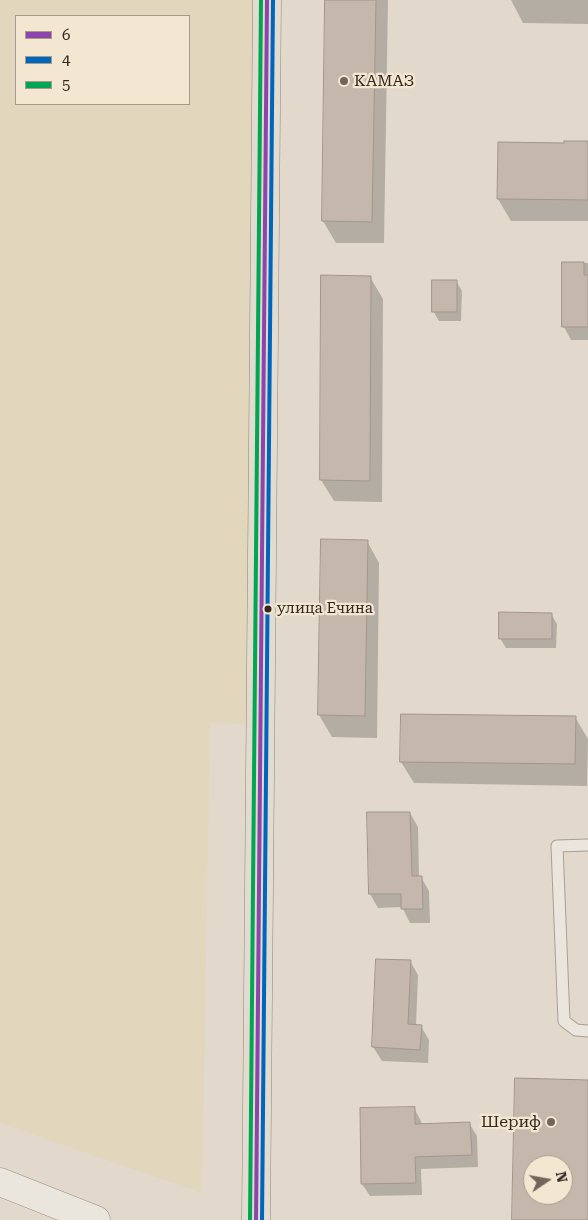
<!DOCTYPE html>
<meta charset="utf-8">
<style>
body{margin:0}
#map{position:relative;width:588px;height:1220px;overflow:hidden;background:#e2d9cc;font-family:"Roboto Serif",serif}
canvas{display:block}
.legend{position:absolute;left:15px;top:15px;width:175px;height:90px;box-sizing:border-box;background:#f4e7d2;border:1px solid #a89a8a;margin:0;padding:6px 9px;list-style:none;font-size:15px;color:#36271e}
.legend li{display:flex;align-items:center;gap:10px;height:25px}
.legend b{width:25px;border:1px solid #a89a8a}
.north{position:absolute;left:523px;top:1155px;width:50px;height:50px;box-sizing:border-box;background:#f4e7d2;border:1px solid #a89a8a;border-radius:50%;rotate:78deg;font-size:14px;font-weight:700;line-height:20px;text-align:center;color:#36271e}
.north::after{content:'';display:block;margin:auto;width:18px;height:22px;background:#72655b;clip-path:polygon(50% 0,100% 100%,50% 72%,0 100%)}
</style>
<div id="map">
<canvas width="588" height="1220"></canvas>
<ul class="legend">
<li><b style="height:6px;background:#8e44ad"></b>6</li>
<li><b style="height:6px;background:#0065bd"></b>4</li>
<li><b style="height:6px;background:#00a651"></b>5</li>
</ul>
<div class="north">N</div>
</div>
<script>
const context = document.querySelector('canvas').getContext('2d');
context.lineJoin = 'round';
function fillPath(path, color) { context.fillStyle = color; context.fill(path, 'evenodd'); }
function trace(path, color, width, dash) { context.strokeStyle = color; context.lineWidth = width; context.lineCap = dash ? 'butt' : 'round'; context.setLineDash(dash || []); context.stroke(path); }
function write(font, color, halo, rows, align = 'center') {
  context.font = font + ' "Roboto Serif",serif'; context.lineWidth = 4.5; context.setLineDash([]); context.textBaseline = 'middle'; context.strokeStyle = halo; context.fillStyle = color; for (const [text, x, y, turn = 0] of rows) {
    context.save(); context.translate(x, y); context.rotate((+turn || 0) * Math.PI / 180); context.textAlign = isNaN(turn) ? turn : align; if (halo) context.strokeText(text, 0, 0); context.fillText(text, 0, 0); context.restore();
  }
}
fillPath(new Path2D(`
 M 0,0 L 267,0 L 260,724 L 210,723 L 202,1193 L 0,1123 ZM 16,16 L 189,16 L 189,104 L 16,104 Z`), '#e2d6bd');
fillPath(new Path2D(`
 M 327,0 L 388,0 L 384,243 L 336,243 L 323,221 Z
 M 511,0 L 588,0 L 588,24 L 523,23 Z
 M 588,143 L 588,221 L 511,221 L 498,199 Z
 M 563,263 L 588,263 L 588,340 L 571,340 L 564,327 Z
 M 370,277 L 383,299 L 382,502 L 334,501 L 321,480 Z
 M 456,281 L 462,291 L 461,321 L 439,321 L 433,311 Z
 M 322,540 L 367,541 L 379,563 L 377,738 L 332,737 L 319,715 Z
 M 551,614 L 557,624 L 556,648 L 506,648 L 500,638 Z
 M 575,717 L 588,739 L 587,786 L 414,783 L 401,762 Z
 M 410,813 L 418,827 L 419,877 L 421,877 L 429,891 L 430,923 L 410,923 L 402,907 L 378,908 L 370,894 Z
 M 410,961 L 418,975 L 416,1026 L 421,1026 L 429,1040 L 428,1063 L 382,1061 L 373,1047 Z
 M 414,1108 L 421,1121 L 422,1125 L 469,1123 L 477,1136 L 478,1167 L 421,1169 L 422,1195 L 370,1196 L 362,1184 Z`), '#0003');
const building = new Path2D(`
 M 325,0 L 376,0 L 372,222 L 322,221 Z
 M 564,141 L 588,141 L 588,200 L 497,199 L 498,142 L 564,143 Z
 M 562,262 L 584,262 L 584,275 L 588,275 L 588,327 L 562,327 Z
 M 321,275 L 371,276 L 370,481 L 320,480 Z
 M 432,280 L 457,280 L 457,312 L 432,312 Z
 M 321,539 L 368,540 L 365,716 L 318,715 Z
 M 499,612 L 552,613 L 552,639 L 499,639 Z
 M 401,714 L 576,716 L 575,764 L 400,762 Z
 M 367,812 L 410,812 L 412,876 L 422,876 L 423,909 L 401,909 L 401,894 L 369,894 Z
 M 376,959 L 411,960 L 408,1024 L 422,1025 L 420,1050 L 372,1047 Z
 M 515,1078 L 588,1080 L 588,1220 L 512,1220 ZM 533,1165 L 563,1165 L 563,1195 L 533,1195 Z
 M 415,1107 L 415,1124 L 470,1122 L 472,1155 L 415,1157 L 416,1183 L 361,1184 L 360,1108 Z`);
fillPath(building, '#c6b7ad');
trace(building, '#a2958c', 1);
const service = new Path2D(`
 M 588,845 L 557,846 L 564,1021 L 576,1030 L 588,1031`);
const secondary = new Path2D(`
 M 0,1182 L 96,1220`);
const primary = new Path2D(`
 M 256,1220 L 267,0`);
trace(service, '#a89f95', 13);
trace(secondary, '#978e85', 29);
trace(primary, '#8d847c', 29);
trace(service, '#eae5dd', 11);
trace(secondary, '#eae5dd', 28);
trace(primary, '#e2dbcf', 28);
trace(new Path2D(`
 M 256,1220 L 267,0`), '#8e44ad', 4);
trace(new Path2D(`
 M 262,1220 L 273,0`), '#0065bd', 4);
trace(new Path2D(`
 M 250,1220 L 261,0`), '#00a651', 4);
for (const [x, y, r, color] of [
 [344,81,5,"#72655b"],
 [268,609,4.5,"#36271e"],
 [551,1122,5,"#72655b"]
]) { const dot = new Path2D(); dot.arc(x, y, r, 0, 2 * Math.PI); context.fillStyle = color; context.fill(dot); trace(dot, '#f4e7d2', 2); }
write('15px', '#36271e', '#f4e7d2', [
 ["улица Ечина",277,609]
], 'left');
write('16px', '#36271e', '#f4e7d2', [
 ["КАМАЗ",354,81],
 ["Шериф",541,1122,"right"]
], 'left');
</script>
